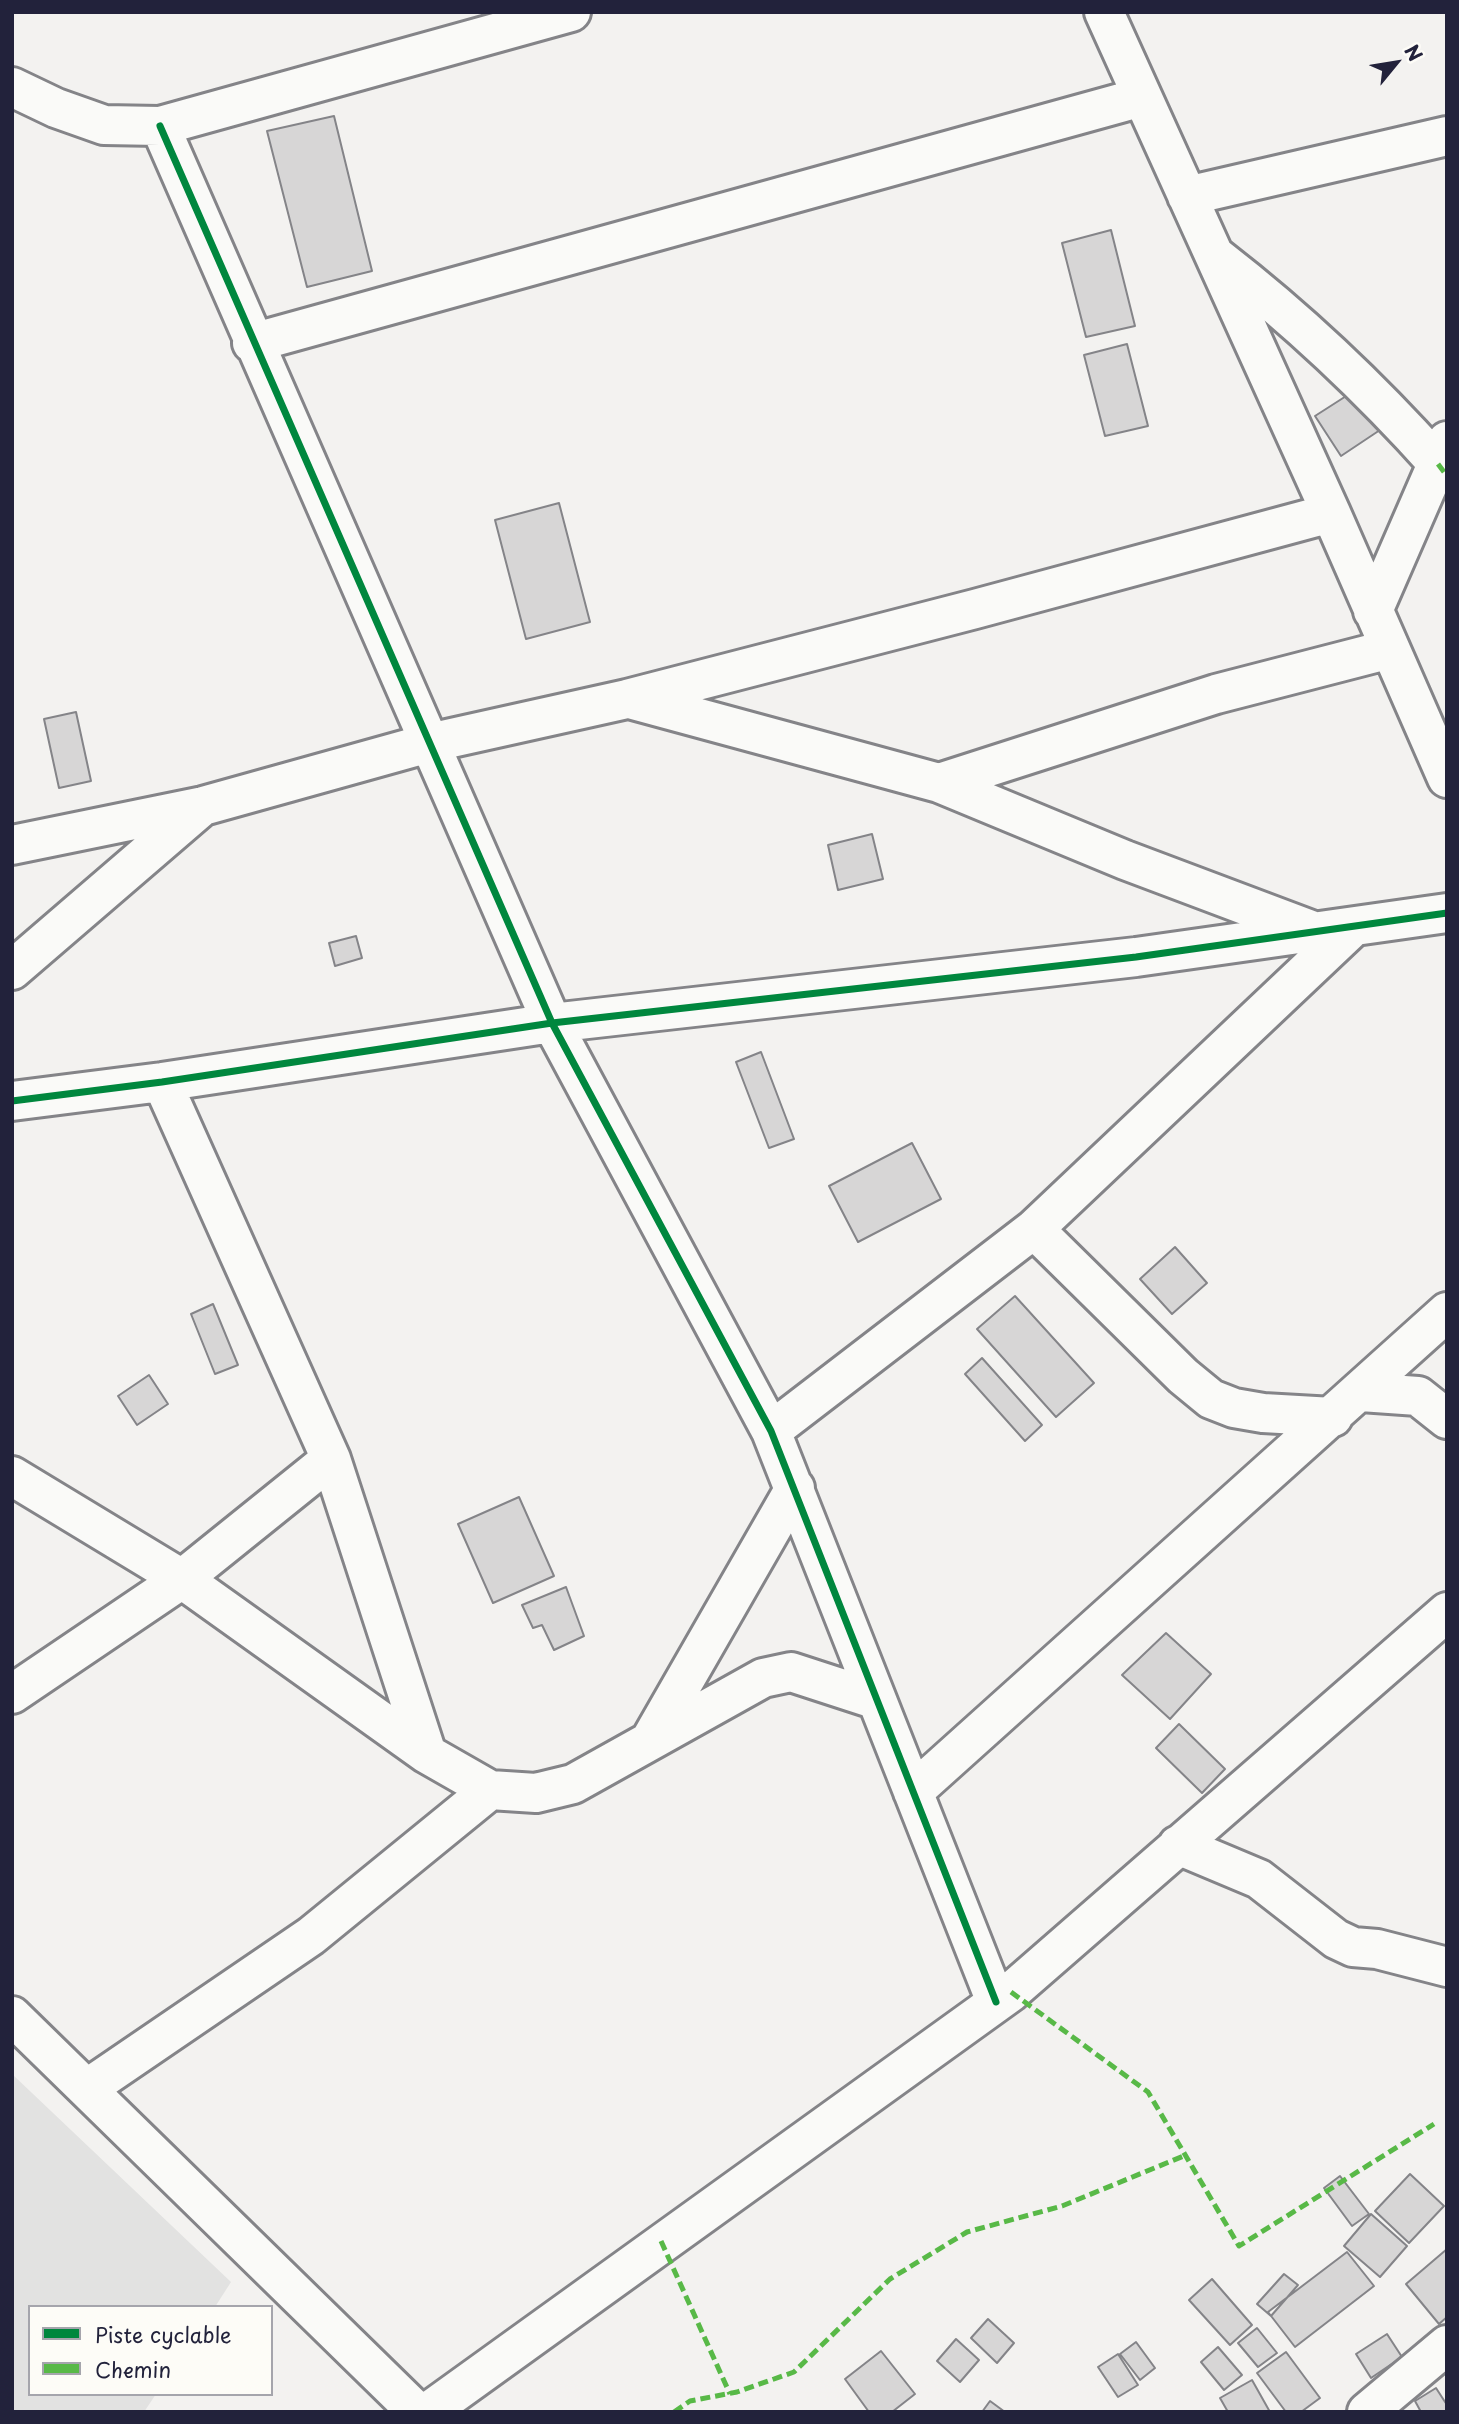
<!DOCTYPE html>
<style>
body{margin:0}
#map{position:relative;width:1459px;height:2424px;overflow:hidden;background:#f3f2f0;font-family:"Playpen Sans",sans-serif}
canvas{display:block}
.frame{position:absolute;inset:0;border:14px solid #22223b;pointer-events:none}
.legend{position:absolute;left:28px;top:2305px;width:245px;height:91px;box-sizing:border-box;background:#fdfcf7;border:2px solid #a5a5ac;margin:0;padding:9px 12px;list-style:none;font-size:21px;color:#22223b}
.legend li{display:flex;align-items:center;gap:14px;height:35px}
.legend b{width:35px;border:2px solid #a5a5ac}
.north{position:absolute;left:1361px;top:28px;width:70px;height:70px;-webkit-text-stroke:5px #fdfcf7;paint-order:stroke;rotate:60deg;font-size:19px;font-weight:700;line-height:28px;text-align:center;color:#22223b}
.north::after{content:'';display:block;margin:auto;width:24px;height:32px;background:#22223b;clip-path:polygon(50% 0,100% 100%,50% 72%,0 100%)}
</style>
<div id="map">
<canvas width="1459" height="2424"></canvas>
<div class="frame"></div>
<ul class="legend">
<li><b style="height:9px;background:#00873e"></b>Piste cyclable</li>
<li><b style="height:9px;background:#58b947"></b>Chemin</li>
</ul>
<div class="north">N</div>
</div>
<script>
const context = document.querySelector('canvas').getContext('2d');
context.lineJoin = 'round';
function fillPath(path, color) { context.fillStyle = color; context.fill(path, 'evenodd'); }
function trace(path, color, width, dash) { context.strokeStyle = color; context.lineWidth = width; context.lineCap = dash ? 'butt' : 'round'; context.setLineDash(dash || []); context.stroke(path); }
fillPath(new Path2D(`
 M 12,2074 L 231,2282 L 215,2307 L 30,2307 L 30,2394 L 156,2394 L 144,2412 L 12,2412 Z`), '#e2e2e1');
const building = new Path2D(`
 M 334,116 L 372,271 L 307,287 L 267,131 Z
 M 1111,230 L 1135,326 L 1086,337 L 1062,243 Z
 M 1127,344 L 1148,426 L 1105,436 L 1084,355 Z
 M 1354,391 L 1380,430 L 1341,456 L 1315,416 Z
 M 559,503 L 590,622 L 526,639 L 495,520 Z
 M 76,712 L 91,781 L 59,788 L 44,719 Z
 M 872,834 L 883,879 L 838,890 L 828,845 Z
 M 356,936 L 362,958 L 335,966 L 329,943 Z
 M 761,1052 L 794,1139 L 769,1148 L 736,1062 Z
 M 912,1143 L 941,1199 L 858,1242 L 829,1186 Z
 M 1175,1247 L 1207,1283 L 1172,1314 L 1140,1279 Z
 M 1015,1296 L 1094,1383 L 1056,1417 L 977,1329 Z
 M 213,1304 L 238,1365 L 215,1374 L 191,1314 Z
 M 982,1358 L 1042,1425 L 1025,1441 L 965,1374 Z
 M 149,1375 L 168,1404 L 137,1425 L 118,1396 Z
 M 519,1497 L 554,1576 L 493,1603 L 458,1524 Z
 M 566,1587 L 584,1636 L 554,1650 L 542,1625 L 533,1628 L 522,1605 Z
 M 1166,1633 L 1211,1674 L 1170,1719 L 1122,1675 Z
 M 1179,1724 L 1225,1769 L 1202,1793 L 1156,1748 Z
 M 1410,2174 L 1444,2206 L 1409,2243 L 1375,2211 Z
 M 1340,2176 L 1369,2214 L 1352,2226 L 1324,2188 Z
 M 1371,2214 L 1407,2246 L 1380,2277 L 1344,2246 Z
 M 1447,2249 L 1447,2317 L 1439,2324 L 1406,2284 Z
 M 1347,2252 L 1374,2286 L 1295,2347 L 1268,2312 Z
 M 1284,2274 L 1298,2285 L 1271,2316 L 1257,2304 Z
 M 1212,2279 L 1252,2325 L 1230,2345 L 1189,2300 Z
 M 988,2319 L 1014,2343 L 997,2363 L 971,2338 Z
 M 1257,2328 L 1277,2353 L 1258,2367 L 1238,2343 Z
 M 1387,2334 L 1402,2357 L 1371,2378 L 1356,2354 Z
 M 956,2339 L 979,2360 L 960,2382 L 937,2361 Z
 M 1136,2342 L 1155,2368 L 1140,2380 L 1120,2354 Z
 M 1218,2347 L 1242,2375 L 1224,2390 L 1201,2362 Z
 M 881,2351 L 915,2394 L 892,2412 L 869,2412 L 845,2379 Z
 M 1286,2352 L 1320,2398 L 1301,2412 L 1286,2412 L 1257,2373 Z
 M 1118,2354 L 1138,2385 L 1118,2397 L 1098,2367 Z
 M 1252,2380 L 1270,2412 L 1228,2412 L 1220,2398 Z
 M 1436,2388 L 1447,2405 L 1447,2412 L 1421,2412 L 1415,2401 Z
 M 990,2401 L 1005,2412 L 982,2412 Z`);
fillPath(building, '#d7d6d6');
trace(building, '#848488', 2);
const minor = new Path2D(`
 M 1104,12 L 1331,513 L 1447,778
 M 12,87 L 56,108 L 104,125 L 160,126 L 571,12
 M 160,126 L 552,1023 L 771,1431 L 996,2002
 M 1187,196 L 1447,136
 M 1218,258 C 1298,320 1370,388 1438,464
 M 252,343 L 1142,97
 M 1373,611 L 1447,441
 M 633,700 L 939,783 L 1125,860 L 1311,930
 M 939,783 L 1216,694 L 1390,649
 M 12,845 L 203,806 L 429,743 L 627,699 L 975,609 L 1331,513
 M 12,970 L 199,809
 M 162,1082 L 331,1459 L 427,1754
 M 12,1101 L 162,1082 L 552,1023 L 1136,957 L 1447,913
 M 1034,1229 L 1183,1376 L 1211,1399 L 1234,1408 L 1263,1413 L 1333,1417
 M 1361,1392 L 1418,1396 L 1447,1419
 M 771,1431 L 1034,1229 L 1351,929
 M 12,1476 L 182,1579 L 427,1754 L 490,1790
 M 12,1694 L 182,1579 L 331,1459
 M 652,1737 L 795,1488
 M 913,1792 L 1447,1312
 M 1178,1845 L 1259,1879 L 1336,1939 L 1353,1947 L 1377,1949 L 1447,1967
 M 12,2016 L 417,2412
 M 88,2088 L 311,1936 L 490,1790 L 536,1793 L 573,1784 L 763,1678 L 791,1672 L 874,1699
 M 428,2412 L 1011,1992 L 1447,1612
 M 1367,2412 L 1447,2345`);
trace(minor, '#848488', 44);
trace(minor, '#fafaf8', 38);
trace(new Path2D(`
 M 1438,464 L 1447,476
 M 1011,1992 L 1148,2092 L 1239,2246 L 1434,2124
 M 661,2241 L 730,2394
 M 674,2412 L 690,2401 L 737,2392 L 794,2372 L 890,2279 L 967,2232 L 1062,2206 L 1186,2155`), '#58b947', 5, [10, 5]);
trace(new Path2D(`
 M 160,126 L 552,1023 L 771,1431 L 996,2002
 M 12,1101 L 162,1082 L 552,1023 L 1136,957 L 1447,913`), '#00873e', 7);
</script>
